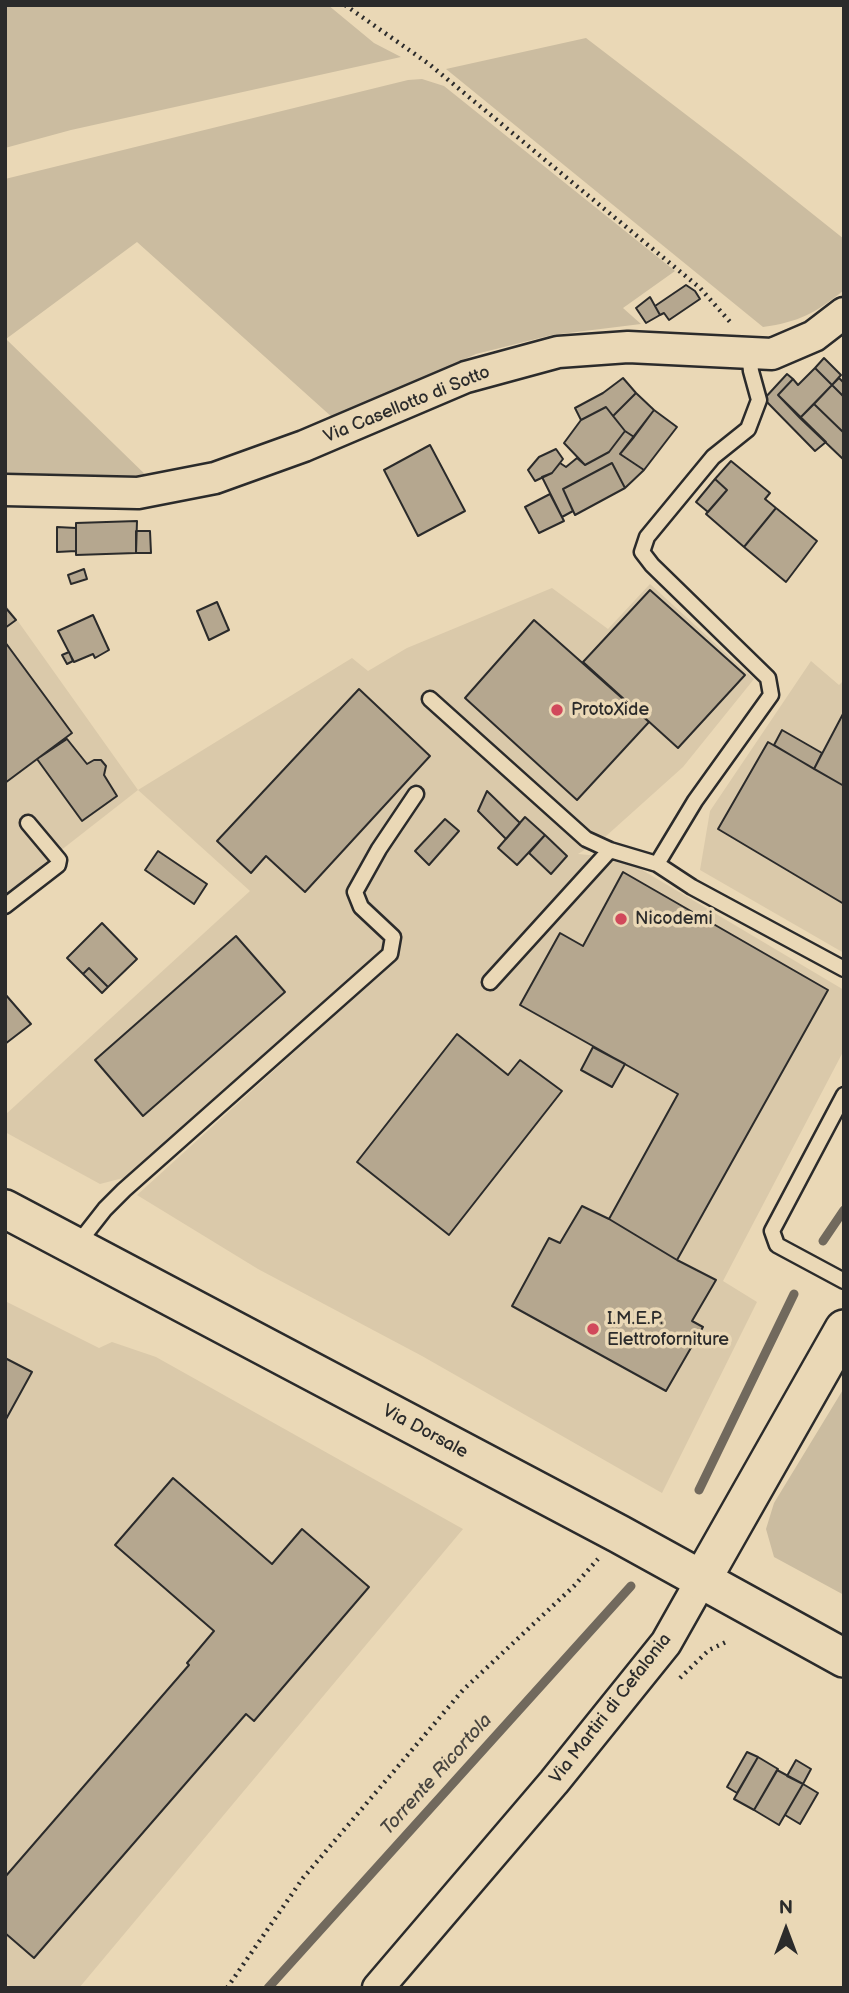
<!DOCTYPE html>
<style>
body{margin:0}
#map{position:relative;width:849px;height:1993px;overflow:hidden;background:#ead8b6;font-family:"Balsamiq Sans",sans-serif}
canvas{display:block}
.frame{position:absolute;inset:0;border:7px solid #2b2b2b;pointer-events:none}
.north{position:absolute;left:751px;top:1895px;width:70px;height:70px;-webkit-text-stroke:5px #ead8b6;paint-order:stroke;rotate:0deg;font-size:19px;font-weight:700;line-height:28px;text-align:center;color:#2b2b2b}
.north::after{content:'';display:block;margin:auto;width:24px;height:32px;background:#2b2b2b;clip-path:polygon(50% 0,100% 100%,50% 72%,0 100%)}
</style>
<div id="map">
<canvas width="849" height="1993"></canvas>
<div class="frame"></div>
<div class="north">N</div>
</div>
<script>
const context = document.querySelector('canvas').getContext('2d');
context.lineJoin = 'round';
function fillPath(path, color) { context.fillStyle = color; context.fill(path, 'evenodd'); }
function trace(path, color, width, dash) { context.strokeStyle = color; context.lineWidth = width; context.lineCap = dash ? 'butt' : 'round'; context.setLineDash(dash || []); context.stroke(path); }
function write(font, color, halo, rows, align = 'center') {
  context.font = font + ' "Balsamiq Sans",sans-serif'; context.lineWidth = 7; context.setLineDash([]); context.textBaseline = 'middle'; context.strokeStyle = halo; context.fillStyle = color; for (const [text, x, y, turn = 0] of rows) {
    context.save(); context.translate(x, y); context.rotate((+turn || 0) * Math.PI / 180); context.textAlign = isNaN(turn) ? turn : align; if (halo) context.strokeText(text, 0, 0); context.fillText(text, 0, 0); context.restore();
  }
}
fillPath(new Path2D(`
 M 650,584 L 754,679 L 683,767 L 605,837 L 578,854 L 622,858 L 844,990 L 844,1050 L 723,1281 L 757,1302 L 662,1493 L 422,1356 L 258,1269 L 137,1195 L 389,966 L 375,959 L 127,1177 L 100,1184 L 5,1132 L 5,1115 L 250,891 L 138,790 L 5,894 L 5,603 L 138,790 L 352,658 L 368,671 L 407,648 L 552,588 L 608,629 Z
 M 811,661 L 839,685 L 844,680 L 844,953 L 700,870 L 710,811 Z
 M 5,1301 L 99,1348 L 112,1342 L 156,1357 L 463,1529 L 79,1988 L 13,1988 L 5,1983 Z`), '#dac9aa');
fillPath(new Path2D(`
 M 5,5 L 328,5 L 374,43 L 401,57 L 71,130 L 5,148 Z
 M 586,38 L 740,156 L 844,239 L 844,290 C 816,313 799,322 763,327 L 446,69 Z
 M 422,79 L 444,86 L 675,271 L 623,308 L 641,324 L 552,335 L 476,354 L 333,418 L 137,242 L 6,339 L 154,483 L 5,477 L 5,179 L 408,80 Z
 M 844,1388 L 844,1595 L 774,1557 L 766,1529 L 774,1503 Z`), '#cbbca0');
trace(new Path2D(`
 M 823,1241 L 844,1210
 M 699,1490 L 794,1294
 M 268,1988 L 631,1586`), '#71695d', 9);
const building = new Path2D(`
 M 686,285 L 695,291 L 700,299 L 669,320 L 664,313 L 660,315 L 655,306 Z
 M 650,297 L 660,315 L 646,323 L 636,308 Z
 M 824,358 L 841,375 L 832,385 L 815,368 Z
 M 815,368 L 832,385 L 800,418 L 778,395 L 793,379 L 798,385 Z
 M 787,374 L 793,379 L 778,395 L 826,442 L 815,451 L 764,399 Z
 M 623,378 L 636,393 L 613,416 L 606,407 L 581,420 L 575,408 L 603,393 Z
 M 839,378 L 844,383 L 844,397 L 832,385 Z
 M 832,385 L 844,397 L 844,433 L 814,404 Z
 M 636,393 L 654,410 L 634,437 L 625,431 L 613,416 Z
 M 814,404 L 844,433 L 844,460 L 800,418 Z
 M 606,407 L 625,431 L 609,452 L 585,465 L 564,443 L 581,420 Z
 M 654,410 L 677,427 L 644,470 L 620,454 Z
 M 625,431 L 634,437 L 620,454 L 644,470 L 625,488 L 612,463 L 563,489 L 573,511 L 562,517 L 542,477 L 552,473 L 560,463 L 566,467 L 577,458 L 585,465 L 609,452 Z
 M 430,445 L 465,511 L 418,536 L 384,470 Z
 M 556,449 L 563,459 L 552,473 L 535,481 L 528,470 L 539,457 Z
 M 731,461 L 770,493 L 765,499 L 776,508 L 744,547 L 706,514 L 727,490 L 715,479 Z
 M 612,463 L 625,488 L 575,515 L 563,489 Z
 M 715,479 L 727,490 L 708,512 L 696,502 Z
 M 550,494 L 564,521 L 539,533 L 525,507 Z
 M 776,508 L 817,541 L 786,582 L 744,547 Z
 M 137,521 L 136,553 L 76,555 L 76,523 Z
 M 57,527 L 76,528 L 76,551 L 57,552 Z
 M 136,531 L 150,531 L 151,553 L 136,553 Z
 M 84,569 L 87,579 L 71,584 L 68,575 Z
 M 650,590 L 745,675 L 678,748 L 583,662 Z
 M 217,602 L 229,630 L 209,640 L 197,611 Z
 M 5,607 L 16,620 L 5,628 Z
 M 93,615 L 109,650 L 95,658 L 93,654 L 74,662 L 58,631 Z
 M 534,620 L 649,722 L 577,800 L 465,698 Z
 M 5,642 L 72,733 L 5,783 Z
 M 69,652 L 73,661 L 67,664 L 62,655 Z
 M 359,689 L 430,756 L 305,892 L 266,856 L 251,873 L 217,841 Z
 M 844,712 L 844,786 L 814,769 Z
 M 782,730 L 822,753 L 814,769 L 774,745 Z
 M 67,739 L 87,764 L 94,760 L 101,760 L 106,766 L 104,775 L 117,796 L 82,821 L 37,759 Z
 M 768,742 L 844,786 L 844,904 L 718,829 Z
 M 487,791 L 520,823 L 506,839 L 478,811 Z
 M 525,817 L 545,835 L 517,865 L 498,848 Z
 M 445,819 L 459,831 L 429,865 L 415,851 Z
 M 545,835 L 567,856 L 551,874 L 529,853 Z
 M 158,851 L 207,884 L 194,904 L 145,870 Z
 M 623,872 L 828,990 L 677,1260 L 609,1219 L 678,1094 L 520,1005 L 560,933 L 583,946 Z
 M 102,923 L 137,959 L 108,987 L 89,968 L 83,974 L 67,958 Z
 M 236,936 L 285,992 L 143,1116 L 95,1060 Z
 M 89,968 L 108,987 L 102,993 L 83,974 Z
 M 5,994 L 31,1024 L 5,1044 Z
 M 457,1034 L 508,1075 L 520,1060 L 562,1091 L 449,1235 L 357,1162 Z
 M 593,1047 L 625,1064 L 612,1087 L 581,1070 Z
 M 582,1206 L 609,1219 L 677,1260 L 716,1280 L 692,1321 L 703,1327 L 666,1391 L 512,1306 L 549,1238 L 560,1243 Z
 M 5,1358 L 32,1372 L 5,1421 Z
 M 173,1478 L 272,1564 L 302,1529 L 369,1587 L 254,1721 L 246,1714 L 34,1958 L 5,1933 L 5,1877 L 189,1665 L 187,1663 L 214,1631 L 115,1545 Z
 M 747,1752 L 758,1757 L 737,1793 L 727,1787 Z
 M 758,1757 L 778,1769 L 754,1810 L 734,1799 Z
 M 796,1760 L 811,1769 L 803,1784 L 787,1776 Z
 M 777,1770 L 803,1784 L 779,1825 L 754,1810 Z
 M 803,1784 L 818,1793 L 800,1824 L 785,1815 Z`);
fillPath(building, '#b5a78f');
trace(building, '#2b2b2b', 2);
const service = new Path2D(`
 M 430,699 L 586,839 L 610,850 L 657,864 L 692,887 L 844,969
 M 657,864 L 695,801 L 771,695 L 768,678 L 652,565 L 642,552 L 647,537 L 713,457 L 748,429 L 759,400 L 751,371 L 749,353
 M 5,906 L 58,865 L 59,860 L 28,823
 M 490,982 L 610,850
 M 844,1095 L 772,1231 L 777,1245 L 844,1281
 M 76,1246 L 105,1209 L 124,1190 L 390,954 L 393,937 L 361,907 L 355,892 L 379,849 L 416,794`);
const minor = new Path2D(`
 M 5,490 L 138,493 L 215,478 L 304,446 L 466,377 L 558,352 L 628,347 L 772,354 L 814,336 L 844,313
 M 378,1988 L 554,1782 L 666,1643 L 701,1581`);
const tertiary = new Path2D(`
 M 5,1209 L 619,1534 L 844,1658
 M 701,1581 L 844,1329`);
trace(service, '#2b2b2b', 19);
trace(minor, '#2b2b2b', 35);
trace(tertiary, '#2b2b2b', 42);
trace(new Path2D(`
 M 345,5 L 429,64 L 700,288 L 731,323
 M 680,1678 L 709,1650 L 728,1641
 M 227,1988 L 303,1878 L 463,1690 L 574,1586 L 598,1559`), '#2b2b2b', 4.5, [2, 5]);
trace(service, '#ead8b6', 14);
trace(minor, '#ead8b6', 30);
trace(tertiary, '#ead8b6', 37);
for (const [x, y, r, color] of [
 [557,710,7,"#d1495b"],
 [621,919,7,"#d1495b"],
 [593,1329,7,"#d1495b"]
]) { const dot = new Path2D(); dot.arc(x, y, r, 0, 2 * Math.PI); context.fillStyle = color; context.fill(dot); trace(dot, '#ead8b6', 2.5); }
write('18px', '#2b2b2b', '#ead8b6', [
 ["Via Casellotto di Sotto",407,405,-22],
 ["Via Dorsale",425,1432,28],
 ["Via Martiri di Cefalonia",611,1709,-52]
]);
write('18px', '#2b2b2b', '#ead8b6', [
 ["ProtoXide",571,710],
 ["Nicodemi",635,919],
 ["I.M.E.P.",607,1319],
 ["Elettroforniture",607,1340]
], 'left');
write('italic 19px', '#484540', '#ead8b6', [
 ["Torrente Ricortola",437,1775,-48]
]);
</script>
